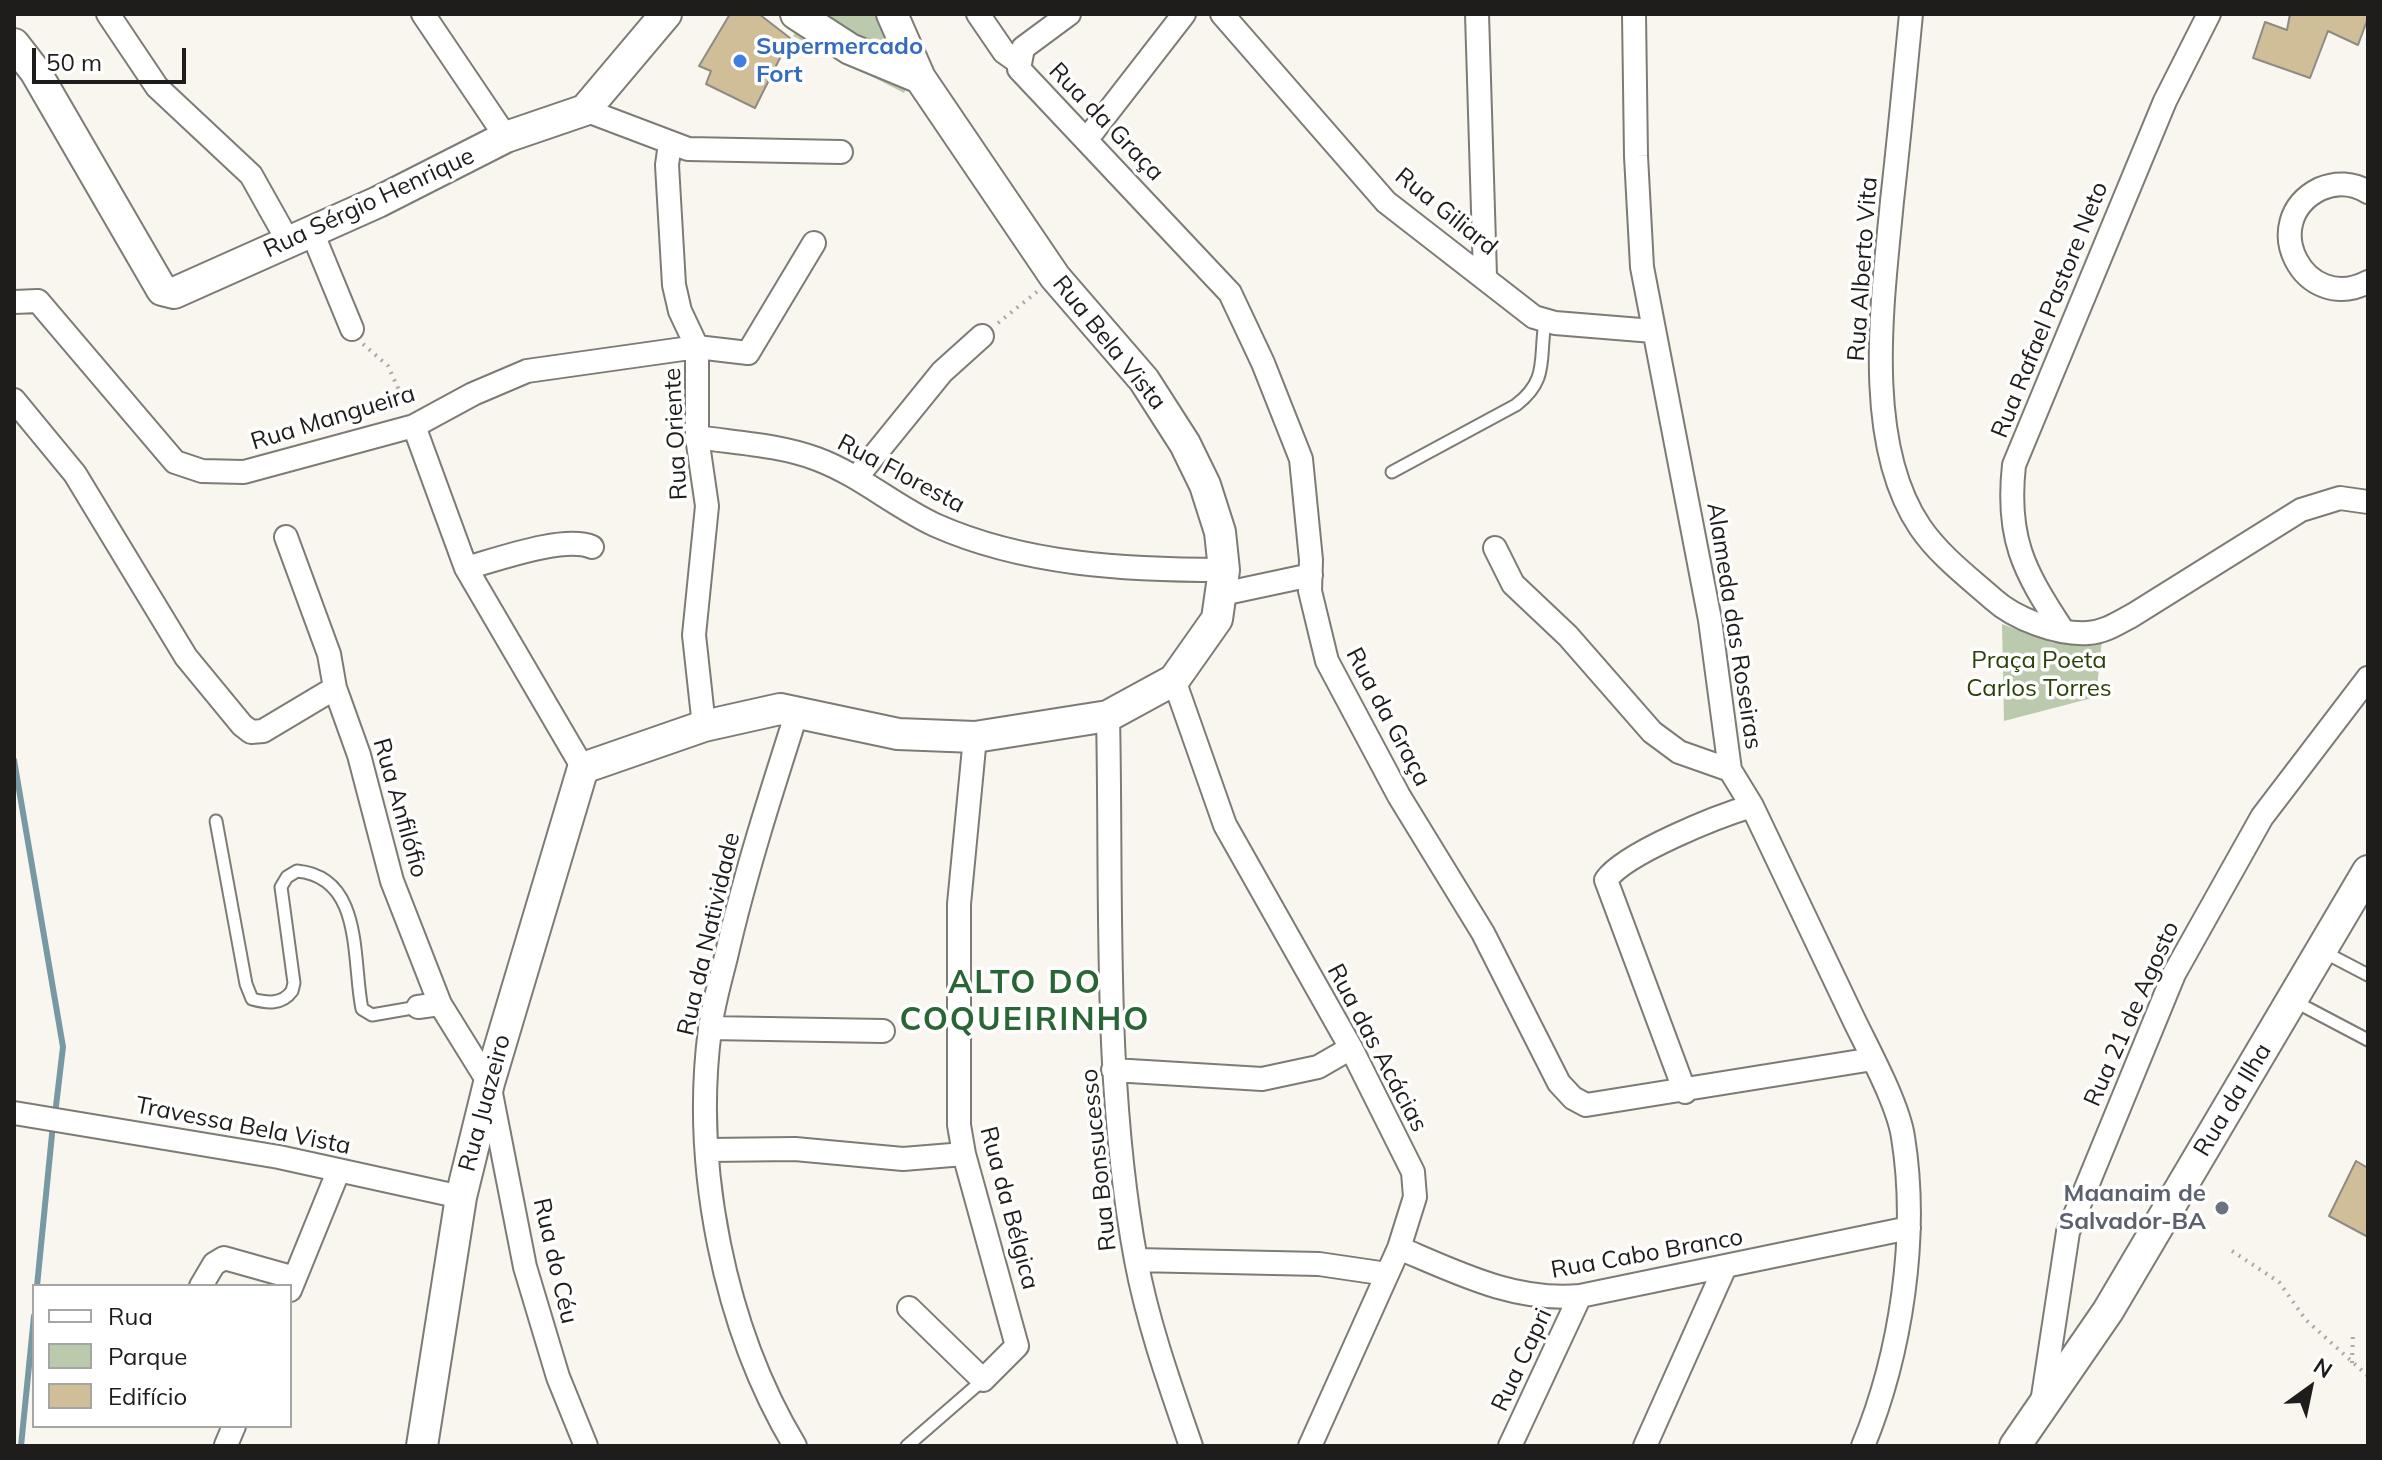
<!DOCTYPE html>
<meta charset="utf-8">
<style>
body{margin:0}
#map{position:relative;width:2382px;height:1460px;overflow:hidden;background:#f8f6ef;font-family:Mulish,sans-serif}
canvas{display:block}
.frame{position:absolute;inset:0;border:16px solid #1e1d1b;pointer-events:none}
.legend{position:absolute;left:32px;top:1284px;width:260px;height:144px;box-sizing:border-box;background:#fff;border:2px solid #a5a5a4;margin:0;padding:10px 14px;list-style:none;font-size:24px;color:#1e1d1b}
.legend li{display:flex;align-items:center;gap:16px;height:40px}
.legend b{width:40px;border:2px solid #a5a5a4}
.north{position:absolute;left:2270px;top:1348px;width:80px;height:80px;-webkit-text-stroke:6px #fff;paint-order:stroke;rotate:33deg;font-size:22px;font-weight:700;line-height:32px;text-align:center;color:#1e1d1b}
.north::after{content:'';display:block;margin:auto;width:28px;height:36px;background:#1e1d1b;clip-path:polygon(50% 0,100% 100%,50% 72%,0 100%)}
.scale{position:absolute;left:32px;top:48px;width:154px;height:36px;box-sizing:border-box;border:4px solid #1e1d1b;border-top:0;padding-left:10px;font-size:24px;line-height:28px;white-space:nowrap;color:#1e1d1b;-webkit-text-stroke:6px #fff;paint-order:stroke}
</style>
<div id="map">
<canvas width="2382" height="1460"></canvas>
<div class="frame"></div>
<ul class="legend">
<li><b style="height:10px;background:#fff"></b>Rua</li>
<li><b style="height:22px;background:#bbcaad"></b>Parque</li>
<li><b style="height:22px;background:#cfbe98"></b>Edifício</li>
</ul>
<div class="north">N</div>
<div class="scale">50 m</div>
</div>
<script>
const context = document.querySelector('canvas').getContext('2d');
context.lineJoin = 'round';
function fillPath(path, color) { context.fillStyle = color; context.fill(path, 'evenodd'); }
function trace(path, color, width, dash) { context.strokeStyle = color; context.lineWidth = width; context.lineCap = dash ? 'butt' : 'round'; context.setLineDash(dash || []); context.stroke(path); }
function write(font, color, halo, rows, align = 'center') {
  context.font = font + ' Mulish,sans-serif'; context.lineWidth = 7; context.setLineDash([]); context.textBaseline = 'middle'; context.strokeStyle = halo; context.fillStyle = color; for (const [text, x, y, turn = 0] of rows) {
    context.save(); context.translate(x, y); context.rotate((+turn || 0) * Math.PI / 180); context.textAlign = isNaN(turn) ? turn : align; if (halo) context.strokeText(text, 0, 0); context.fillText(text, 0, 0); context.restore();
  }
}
fillPath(new Path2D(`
 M 808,14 L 894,14 L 916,69 L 904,93 L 793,36 Z
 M 2002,624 L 2053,643 L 2102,640 L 2096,697 L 2004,721 Z`), '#bbcaad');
trace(new Path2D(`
 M 14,760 L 63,1047 L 56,1106
 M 37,1286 L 53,1124
 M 21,1446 L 34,1316`), '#7898a4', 6);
const building = new Path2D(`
 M 730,14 L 759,14 L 790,38 L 755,108 L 706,84 L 711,71 L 699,66 Z
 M 2290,14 L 2368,14 L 2368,18 L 2358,45 L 2328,31 L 2310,78 L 2253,58 L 2265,22 L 2287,30 Z
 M 2356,1161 L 2368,1168 L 2368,1237 L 2329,1216 Z`);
fillPath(building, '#cfbe98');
trace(building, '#8e8b85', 2);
const lane = new Path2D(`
 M 1392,472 L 1516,405 C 1549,380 1539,359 1545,322
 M 216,821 L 246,984 L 252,999 C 267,1003 282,1005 292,991 L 294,983 L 281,887 L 287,877 L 297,871 C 364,877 352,961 362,1009 L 372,1015 L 418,1007
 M 2322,951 L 2368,975
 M 2294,1001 L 2368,1040
 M 907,1446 L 983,1380`);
const street = new Path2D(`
 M 108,14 L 157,87 L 251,175 L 288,241
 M 423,14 L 506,137
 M 978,14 L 1004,52 L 1018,62
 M 1069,14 L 1023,48 L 1019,69 L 1230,293 L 1263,363 L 1301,459 L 1311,560 L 1310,591 L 1327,661 L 1399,796 L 1483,933 L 1559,1083 L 1573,1098 L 1586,1105 L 1873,1059
 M 1222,14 L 1386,202 L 1534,317 L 1555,323 L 1653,331
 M 1477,14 L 1485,276
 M 1634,14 L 1636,156 L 1642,267 L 1710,620 L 1730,770 L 1752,806 C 1786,877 1820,948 1854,1020 C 1869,1051 1898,1104 1903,1137 C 1919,1236 1901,1354 1863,1446
 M 1911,14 C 1905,76 1899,139 1892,201 C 1883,298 1862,441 1920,527 C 1939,555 1968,577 1993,599 C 2015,619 2058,635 2088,633 C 2105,632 2118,623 2133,615 L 2301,510 L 2340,498 L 2368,502
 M 585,110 L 688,149 L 841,152
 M 1087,139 L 1184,14
 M 670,143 L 667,165 L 674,285 L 680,311 L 697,347 L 697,437 L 707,506 L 694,635 L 704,726
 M 2368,192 C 2353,183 2336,182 2320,189 C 2256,221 2304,315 2368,282
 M 312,232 L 352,329
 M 14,302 L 38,301 L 175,462 L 202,471 L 244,472 L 414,426 L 473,394 L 527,371 L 697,347 L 748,353 L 814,243
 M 14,400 L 75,474 L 186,657 L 242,725 L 251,732 L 263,731 L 335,688
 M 414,426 L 466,568 L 583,768
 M 697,437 C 737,443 780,445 817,459 C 860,475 894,506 935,525 C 1025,565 1127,570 1224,570
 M 856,478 L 942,372 L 982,336
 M 286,537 L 329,654 L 335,688 L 359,755 L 392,881 L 440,1004 L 489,1083 L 525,1267 L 558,1377 L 586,1446
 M 1495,548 L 1513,584 L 1568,636 L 1652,732 L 1679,752 L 1730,770
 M 466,568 C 496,560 564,535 592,547
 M 1222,594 L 1311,575
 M 2062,629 C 2023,570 2006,537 2014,465 L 2165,101 L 2209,14
 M 1174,680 L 1225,825 L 1351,1048 L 1413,1172 L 1415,1197 L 1399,1248 L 1310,1446
 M 1108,716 C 1112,896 1103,1082 1136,1260 C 1148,1324 1170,1385 1191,1446
 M 418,1007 L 440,1004
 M 710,1028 L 883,1031
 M 1113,1070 L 1262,1079 L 1318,1067 L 1351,1048
 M 1685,1092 L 1606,880 C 1625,853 1718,816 1752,806
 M 14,1113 L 279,1157 L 461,1197
 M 708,1150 L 795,1149 L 903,1159 L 964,1154
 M 1399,1248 C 1458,1273 1515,1302 1580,1296 L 1909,1228
 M 1136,1260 L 1319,1264 L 1387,1274
 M 201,1286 L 214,1264 L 224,1258 L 295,1278
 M 290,1290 L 338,1172
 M 909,1308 L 983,1380 L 1017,1346 L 964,1154 L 959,1125 L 959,904 L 975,737
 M 2042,1403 L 2068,1232 L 2174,974 L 2262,817 L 2368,678
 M 226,1445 L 234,1426
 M 795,1446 C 724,1328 692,1166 710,1029 C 713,1005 720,981 726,957 C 745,874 771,793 797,712
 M 1510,1446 L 1580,1296
 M 1645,1446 L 1725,1267`);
const secondary = new Path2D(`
 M 796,14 L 850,49 L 920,78
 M 14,44 L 35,71 L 162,290 L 174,293 L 378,202 L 506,137 L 585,110 L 666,14
 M 422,1446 L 461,1197 L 489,1083 L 583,768 L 704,726 L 780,709 L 898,734 L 975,737 L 1108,716 L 1174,680 L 1217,619 L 1224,570 L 1220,532 L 1205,485 L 1185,444 L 1144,380 L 1055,277 L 920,78 L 892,14
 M 2015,1446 L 2108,1311 L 2368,871`);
trace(lane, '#7d7b75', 15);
trace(street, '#7d7b75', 26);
trace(secondary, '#7d7b75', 34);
trace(new Path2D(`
 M 998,323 L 1038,291
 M 363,344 L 388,366 L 407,408
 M 2232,1251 L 2279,1282 L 2306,1320 L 2368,1376
 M 2352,1363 L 2353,1332`), '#aba9a4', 4, [2, 6]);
trace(lane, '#fff', 11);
trace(street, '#fff', 22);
trace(secondary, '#fff', 30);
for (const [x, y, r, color] of [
 [740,61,8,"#3f7fe0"],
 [2222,1208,8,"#6b7280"]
]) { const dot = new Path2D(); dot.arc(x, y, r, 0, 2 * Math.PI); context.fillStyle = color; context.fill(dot); trace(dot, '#fff', 3); }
write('bold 24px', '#366cbe', '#fff', [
 ["Supermercado",756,47],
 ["Fort",756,75]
], 'left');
write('24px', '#1e1d1b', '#fff', [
 ["Rua da Graça",1106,122,46],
 ["Rua Sérgio Henrique",369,203,-25],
 ["Rua Giliard",1446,212,39],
 ["Rua Alberto Vita",1863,269,-86],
 ["Rua Rafael Pastore Neto",2050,310,-68],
 ["Rua Bela Vista",1109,343,51],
 ["Rua Mangueira",333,418,-17],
 ["Rua Oriente",676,434,-93],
 ["Rua Floresta",901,474,28],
 ["Alameda das Roseiras",1734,626,81],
 ["Rua da Graça",1388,717,62],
 ["Rua Anfilófio",400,808,74],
 ["Rua da Natividade",709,934,-77],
 ["Rua 21 de Agosto",2132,1014,-66],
 ["Rua das Acácias",1377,1048,62],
 ["Rua da Ilha",2233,1100,-59],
 ["Rua Juazeiro",485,1103,-75],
 ["Travessa Bela Vista",243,1126,11],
 ["Rua Bonsucesso",1099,1160,-96],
 ["Rua da Bélgica",1009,1208,75],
 ["Rua Cabo Branco",1647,1254,-10],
 ["Rua do Céu",555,1261,77],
 ["Rua Capri",1522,1360,-65]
]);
write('24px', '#2b4108', '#fff', [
 ["Praça Poeta",2039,661],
 ["Carlos Torres",2039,689]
]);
write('bold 24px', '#5b616d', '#fff', [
 ["Maanaim de",2206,1194],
 ["Salvador-BA",2206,1222]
], 'right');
context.letterSpacing = '2px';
write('bold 32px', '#286636', '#fff', [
 ["ALTO DO",1025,983],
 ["COQUEIRINHO",1025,1020]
]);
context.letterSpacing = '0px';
</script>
